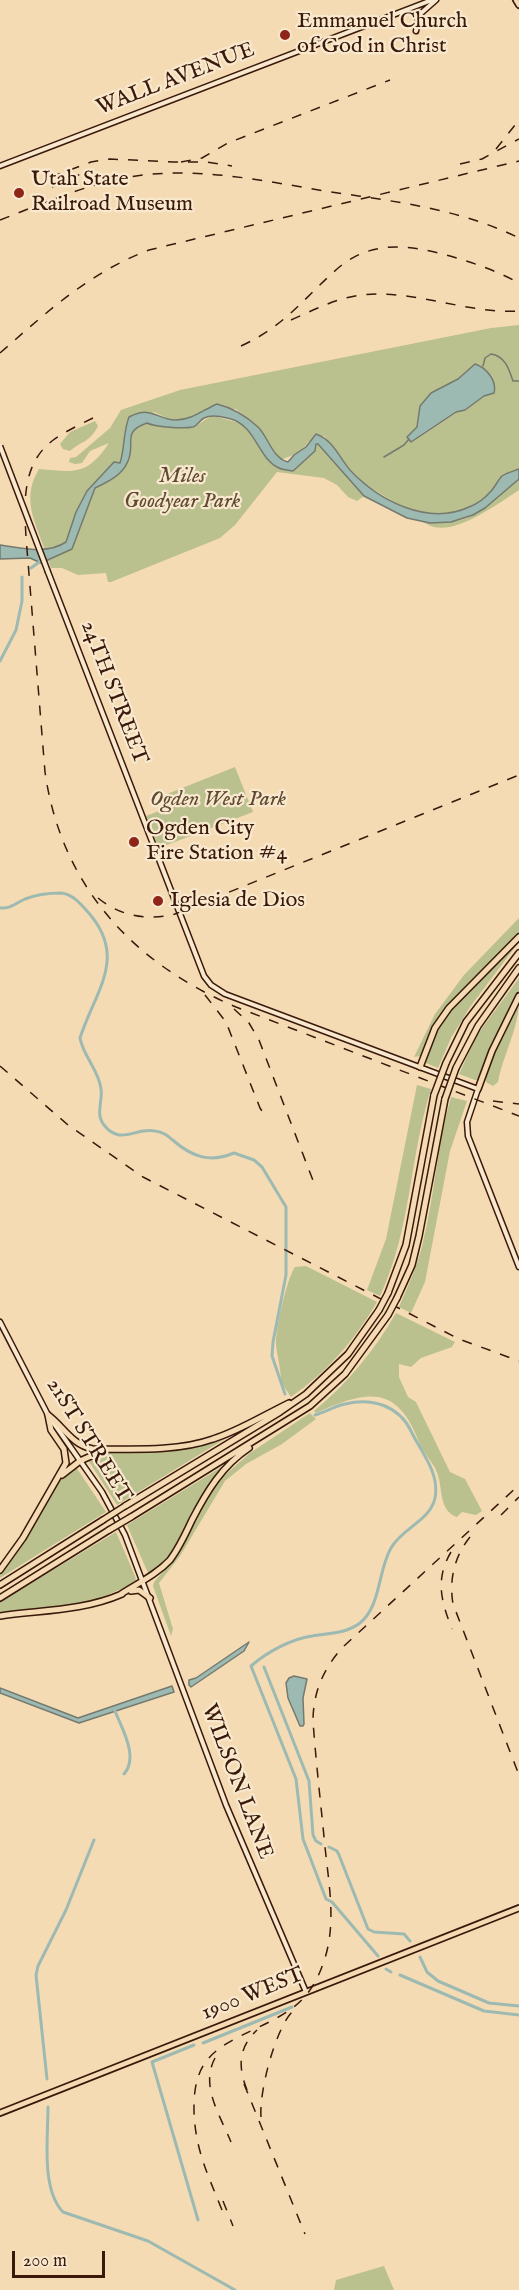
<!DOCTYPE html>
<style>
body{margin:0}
#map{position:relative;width:519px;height:2290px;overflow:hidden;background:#f5dbb4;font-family:"IM FELL English",serif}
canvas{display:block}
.scale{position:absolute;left:12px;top:2251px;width:93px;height:27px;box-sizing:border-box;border:3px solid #3a190a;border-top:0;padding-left:8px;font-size:18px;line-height:21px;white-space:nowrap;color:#3a190a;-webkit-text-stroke:4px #f8e8ce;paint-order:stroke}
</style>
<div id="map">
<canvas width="519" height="2290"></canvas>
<div class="scale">200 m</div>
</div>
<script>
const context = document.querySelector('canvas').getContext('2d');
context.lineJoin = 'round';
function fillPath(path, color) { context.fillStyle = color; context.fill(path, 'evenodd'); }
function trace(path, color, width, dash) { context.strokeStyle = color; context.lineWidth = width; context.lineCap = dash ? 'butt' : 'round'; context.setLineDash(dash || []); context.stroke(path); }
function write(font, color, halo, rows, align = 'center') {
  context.font = font + ' "IM FELL English",serif'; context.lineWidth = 4.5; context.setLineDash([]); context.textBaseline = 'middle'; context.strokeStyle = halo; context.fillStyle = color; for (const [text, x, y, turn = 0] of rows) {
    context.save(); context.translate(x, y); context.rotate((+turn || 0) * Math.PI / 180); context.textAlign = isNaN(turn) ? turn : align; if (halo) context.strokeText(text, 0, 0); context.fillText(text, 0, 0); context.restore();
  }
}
fillPath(new Path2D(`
 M 519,325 L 519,469 L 502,476 L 491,492 L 471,507 L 454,513 L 429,514 L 399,505 L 366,485 L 349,468 L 324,436 L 308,442 C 303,452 291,456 280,460 L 259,428 L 236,409 L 203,410 L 194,417 L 179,420 L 167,418 L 154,412 L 125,429 L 123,454 L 120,463 L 114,462 L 87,491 L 76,512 L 66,542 L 55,549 L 45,550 C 35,522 21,498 39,469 C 75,472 87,476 109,443 L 90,451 L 82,463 L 75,464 L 69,462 L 70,458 L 76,457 L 110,428 L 121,410 L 180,390 L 491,328 Z
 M 214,416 L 243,424 L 269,462 L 280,469 C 293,463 313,460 316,444 L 318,444 L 364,496 L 357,501 L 348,497 L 337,485 L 324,478 L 277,472 L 235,525 L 220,538 L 111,582 L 108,582 L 106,573 L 78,575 L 62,568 L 51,568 L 48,560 L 72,549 L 95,488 C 107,482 122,476 128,461 C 136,442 121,432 147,423 C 155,427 189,430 197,425 C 204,421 206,418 214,416 Z
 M 95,421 L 98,426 C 90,442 83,440 70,451 L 63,449 L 60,444 L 70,432 Z
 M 519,479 L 519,490 C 499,503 459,533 434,527 C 430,526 425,523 421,521 C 437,524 459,523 473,515 C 490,506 502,488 519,479 Z
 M 235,767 L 253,812 L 159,848 L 146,816 L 167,808 L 162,796 Z
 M 519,918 L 519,933 L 439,1015 L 420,1056 L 414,1057 L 435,1014 L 464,975 Z
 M 519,939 L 519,942 L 470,1007 L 451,1038 L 438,1068 L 426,1063 L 424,1059 L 435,1033 L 447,1014 Z
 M 519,978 L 519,993 L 500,1027 L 479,1080 L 475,1080 L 459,1074 L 477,1035 Z
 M 519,1000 C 519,1028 503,1055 498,1082 L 493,1086 L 486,1082 L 485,1076 L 500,1038 Z
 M 417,1085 L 431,1089 C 409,1159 412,1227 380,1296 L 367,1290 L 386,1239 Z
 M 451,1097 L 467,1101 L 450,1151 L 425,1282 L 411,1313 L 399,1307 C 408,1286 418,1265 423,1242 C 435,1194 437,1144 451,1097 Z
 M 306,1266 L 377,1302 C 355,1340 327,1372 291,1397 L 281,1382 C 282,1376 277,1354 276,1345 C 275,1331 287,1278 295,1267 Z
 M 396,1313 L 455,1342 L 452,1347 L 421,1358 L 411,1367 L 399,1364 L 399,1377 L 408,1397 L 416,1402 L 450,1472 L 465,1479 L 482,1511 L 476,1515 L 462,1512 L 457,1517 C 441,1512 442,1493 439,1479 C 436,1464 425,1456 419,1442 C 397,1384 367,1390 316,1413 L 314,1411 C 348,1383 374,1351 396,1313 Z
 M 310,1413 L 316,1419 L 282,1444 L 246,1464 L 225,1481 L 180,1556 L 159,1583 L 173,1629 L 171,1636 L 153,1586 L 154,1582 L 176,1557 L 208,1496 L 225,1475 L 250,1453 Z
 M 241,1429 L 117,1505 L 88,1460 L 105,1453 L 178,1448 Z
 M 228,1463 C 217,1474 208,1486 200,1500 C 185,1527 177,1555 150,1574 L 148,1573 L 127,1525 Z
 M 76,1467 L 106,1512 L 0,1578 L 0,1573 L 20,1548 L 59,1481 Z
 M 116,1532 L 135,1576 L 136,1581 L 133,1584 L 86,1604 L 0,1613 L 0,1602 Z
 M 384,2266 L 394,2290 L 334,2290 L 336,2280 Z`), '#bac08e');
const water = new Path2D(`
 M 475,364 C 487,368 497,381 494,393 L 484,396 L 465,410 L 456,412 L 411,442 L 407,437 L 417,427 L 420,406 L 431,393 L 458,379 Z
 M 217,404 C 233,408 245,415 258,427 C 269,438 272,458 288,462 L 294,455 L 306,447 L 316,434 C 333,440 339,457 350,470 C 379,501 428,526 469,507 C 477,504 486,497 491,491 C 495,487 498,480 502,476 C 506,473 514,471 519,469 L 519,479 L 485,508 L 473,515 L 451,522 L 430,523 L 407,518 L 364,496 L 318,444 L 316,444 L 315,451 L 293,471 C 289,470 283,470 279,468 C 258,459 256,426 231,419 C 223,417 212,414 204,418 C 199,421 198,425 193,427 C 183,429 155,427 147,423 C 121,432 136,443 128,461 C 122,476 107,482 95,488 L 72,549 L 41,563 L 30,558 L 0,559 L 0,545 C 23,548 46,555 66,542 L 76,512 L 87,491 L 114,462 L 120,463 C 125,448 123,432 129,417 C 152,405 157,420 176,420 C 191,420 203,410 217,404 Z
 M 249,1642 L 244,1651 L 191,1687 L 189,1685 L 189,1680 L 196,1678 Z
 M 294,1676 L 307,1679 L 303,1698 L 304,1724 L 303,1726 L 300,1726 L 288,1698 L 286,1683 L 289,1678 Z
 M 172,1686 L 174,1692 L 79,1723 L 0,1693 L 0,1688 L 78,1718 Z`);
fillPath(water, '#9dbab2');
trace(water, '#757a6f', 1.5);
trace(new Path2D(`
 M 483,366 L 485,358 L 491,354 C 505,356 509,369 513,381 L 519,381
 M 384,457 L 404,445 L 409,439`), '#757a6f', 1.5);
trace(new Path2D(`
 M 31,568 L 42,560
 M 0,661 L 16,630 L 22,601 L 22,577
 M 0,908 C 10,909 16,903 25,899 C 35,895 50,893 61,893 C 72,894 80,903 87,911 C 129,957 95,991 80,1038 C 83,1056 99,1070 101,1089 C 103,1101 95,1114 104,1125 C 120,1146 136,1127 155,1131 C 164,1132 168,1136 175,1142 C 193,1157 210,1163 234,1153 L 254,1160 L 262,1167 L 286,1207 L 286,1275 L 273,1342 L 272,1356 L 285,1394
 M 315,1415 C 325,1412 335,1406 345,1404 C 372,1397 399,1406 411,1431 C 421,1452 440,1473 435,1498 C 430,1521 402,1528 391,1548 C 378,1570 381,1606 360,1623 C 345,1634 329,1633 312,1636 C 291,1639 267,1652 251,1666 L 296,1779 L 303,1839 L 326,1899 L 332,1902 L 378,1956
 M 264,1667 L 309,1781 L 313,1835 L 316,1841 L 321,1844
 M 115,1711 C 122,1729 139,1757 124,1774
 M 329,1847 L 337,1851 L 339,1855 L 368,1929 L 374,1932 L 404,1934 L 410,1941
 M 420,1957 L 427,1972 L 438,1981 L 489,2003 L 519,2006
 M 386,1969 L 391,1972
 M 400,1975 L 484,2011 L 519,2015
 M 203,2043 L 292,2007
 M 194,2045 L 152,2062 L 198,2220
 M 47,2079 L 36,1975 L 38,1966 L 66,1910 L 94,1840
 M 48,2107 C 48,2138 41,2189 63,2212 L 148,2241 L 235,2290`), '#9dbab2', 3);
const secondary = new Path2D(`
 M 416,31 L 419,15 L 436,0
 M 0,166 L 432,0
 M 48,572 L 204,976 L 211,985 L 225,994 L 478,1089 L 467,1122 L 468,1136 L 519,1267
 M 0,1322 L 48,1415 L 102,1492 L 125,1535 L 226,1805 L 306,1992`);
const primary = new Path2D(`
 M 516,0 L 519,5
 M 0,2113 L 519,1908`);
const motorway = new Path2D(`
 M 446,1063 L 466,1022 L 519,953
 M 420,1067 L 435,1028 L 449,1008 L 519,937
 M 456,1068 L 478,1026 L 519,968
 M 478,1089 L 492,1051 L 519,996
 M 388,1293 L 406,1245 L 434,1095
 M 397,1298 L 412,1265 L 419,1236 L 445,1099
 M 48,1415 C 64,1427 72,1445 93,1449 C 132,1449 176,1452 213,1439 C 239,1431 264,1415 289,1403
 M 62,1475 L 80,1461 L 102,1451
 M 125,1506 L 280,1412 L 306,1394 L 348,1354 L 379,1310
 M 131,1517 L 310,1406 L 345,1374 L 388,1315
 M 0,1570 L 23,1538 L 66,1463 L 64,1449 L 51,1430 L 48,1415
 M 0,1585 L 103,1520
 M 131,1591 L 139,1590 L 150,1598
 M 121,1594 C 138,1583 156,1575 170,1560 C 179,1548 186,1533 192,1520 C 207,1491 222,1466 249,1448
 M 0,1598 L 109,1530
 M 0,1616 C 41,1610 83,1611 122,1594`);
trace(secondary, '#3a190a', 7);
trace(primary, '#3a190a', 8);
trace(motorway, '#3a190a', 8);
trace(secondary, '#f8e8ce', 4);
trace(primary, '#f5dbb4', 4.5);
trace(motorway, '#f5dbb4', 5);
trace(new Path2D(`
 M 496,149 L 519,120
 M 181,162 L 202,158 L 228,143 L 390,80
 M 460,164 L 482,159 L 519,139
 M 51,177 L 91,162 L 110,159 L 173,162 L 206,162 L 232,166
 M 52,187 L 85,172
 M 0,220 C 47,202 93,181 143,175 C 204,168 265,181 325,191 C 391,201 458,208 519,238
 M 291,320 C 314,310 336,298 361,295 C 414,289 466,314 519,311
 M 241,346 C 285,326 303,299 337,269 C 371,239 411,245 450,256 C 474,263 497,271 519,283
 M 0,353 C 47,312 90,272 149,250 L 519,161
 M 93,418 C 79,425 64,432 52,441 C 22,464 24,503 26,537 L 45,772 C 61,885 132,963 236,1007 L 519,1116
 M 98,898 C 120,916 147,921 175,914 L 519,775
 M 205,995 L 226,1022 L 260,1108 L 266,1117
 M 234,1009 L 249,1023 L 259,1040 L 314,1183
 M 0,1066 L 68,1125 L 143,1177 L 459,1339 L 519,1361
 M 493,1101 L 519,1104
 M 501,1515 L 519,1497
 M 470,1537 C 454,1557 449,1580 453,1604 L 519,1775
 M 451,1552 C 435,1579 441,1601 452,1629
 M 215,2058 C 200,2086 220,2115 231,2142
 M 244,2084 L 305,2234
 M 247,2090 C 238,2067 238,2048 257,2030
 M 261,2117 C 259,2092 275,2030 292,2012
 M 223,2201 L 233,2226
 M 222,2210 C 208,2175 195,2149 194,2111 C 193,2060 214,2048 257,2028 C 290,2012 310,2001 323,1964 C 337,1926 329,1886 325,1847 C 321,1805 316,1763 313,1721 C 313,1692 324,1667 344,1646 L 519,1485`), '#3a190a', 1.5, [10, 10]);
const secondaryBridge = new Path2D(`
 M 0,446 L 48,572`);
const motorwayBridge = new Path2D(`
 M 434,1095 L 446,1063
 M 445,1099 L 456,1068
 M 379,1310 L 388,1293
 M 388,1315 L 397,1298
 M 103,1520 L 125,1506
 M 109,1530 L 131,1517`);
trace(secondaryBridge, '#3a190a', 7, []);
trace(motorwayBridge, '#3a190a', 8, []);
trace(secondaryBridge, '#f8e8ce', 4);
trace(motorwayBridge, '#f5dbb4', 5);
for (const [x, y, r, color] of [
 [285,35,6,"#8f2418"],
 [19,193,6,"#8f2418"],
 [134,842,6,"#8f2418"],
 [158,901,6,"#8f2418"]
]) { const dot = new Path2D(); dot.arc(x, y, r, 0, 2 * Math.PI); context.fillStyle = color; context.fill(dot); trace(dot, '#f8e8ce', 2); }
write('22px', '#3a190a', '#f8e8ce', [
 ["Emmanuel Church",297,22],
 ["of God in Christ",297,47],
 ["Utah State",31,180],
 ["Railroad Museum",31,205],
 ["Ogden City",146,829],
 ["Fire Station #4",146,854],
 ["Iglesia de Dios",170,901]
], 'left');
write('22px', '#3a190a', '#f8e8ce', [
 ["WALL AVENUE",176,80,-21],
 ["24TH STREET",113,693,69],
 ["21ST STREET",88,1441,58],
 ["WILSON LANE",236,1782,69],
 ["1900 WEST",253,1995,-22]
]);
write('italic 22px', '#604b32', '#f8e8ce', [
 ["Miles",182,477],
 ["Goodyear Park",182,502],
 ["Ogden West Park",218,800]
]);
</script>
